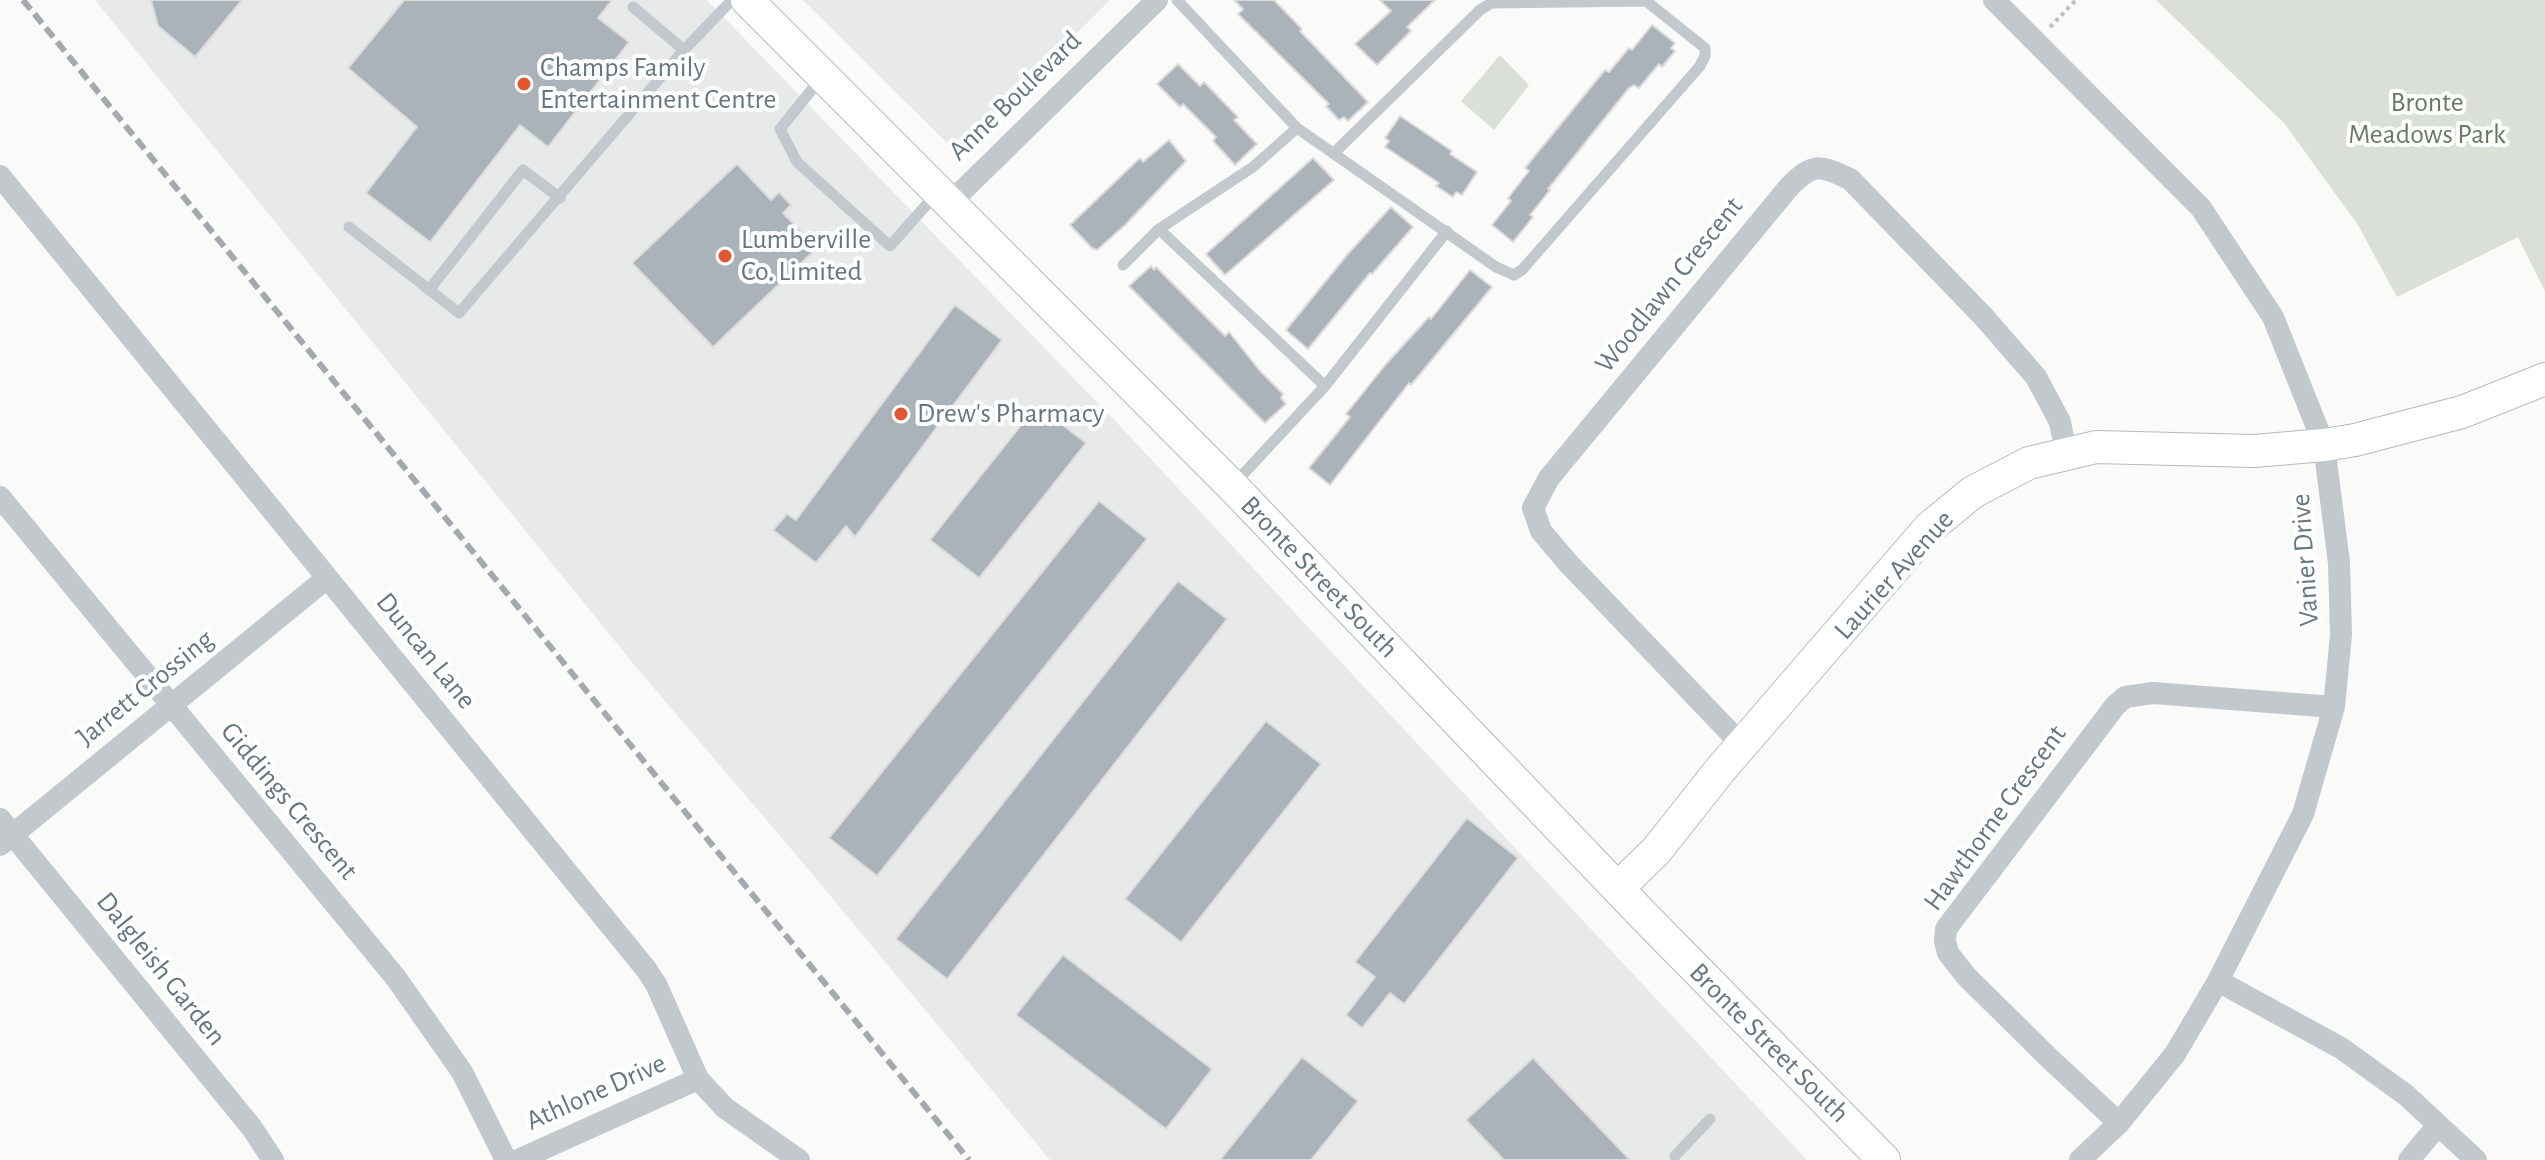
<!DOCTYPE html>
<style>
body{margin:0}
canvas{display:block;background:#fafaf8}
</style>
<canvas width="2545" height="1160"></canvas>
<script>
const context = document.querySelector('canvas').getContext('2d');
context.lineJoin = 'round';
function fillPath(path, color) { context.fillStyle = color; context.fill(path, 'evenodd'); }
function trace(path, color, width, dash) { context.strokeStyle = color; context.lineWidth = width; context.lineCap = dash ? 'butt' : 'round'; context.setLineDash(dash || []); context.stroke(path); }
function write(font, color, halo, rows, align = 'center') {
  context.font = font + ' "Alegreya Sans",sans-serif'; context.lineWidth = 8; context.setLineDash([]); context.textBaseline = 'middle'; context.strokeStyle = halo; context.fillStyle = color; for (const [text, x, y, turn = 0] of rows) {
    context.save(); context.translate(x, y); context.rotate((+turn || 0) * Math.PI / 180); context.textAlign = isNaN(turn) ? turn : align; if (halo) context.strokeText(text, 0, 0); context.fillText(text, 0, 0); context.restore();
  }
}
fillPath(new Path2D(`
 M 95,0 L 707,0 L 1120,426 L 1807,1160 L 1050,1160 L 798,857 L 636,667 Z
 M 803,0 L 1110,0 L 957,153 Z`), '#e8e9e9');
fillPath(new Path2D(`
 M 2156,0 L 2545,0 L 2545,291 L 2518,237 L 2397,297 L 2358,225 L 2284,123 Z
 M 1500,55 L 1529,85 L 1494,130 L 1461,101 Z`), '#dadfd7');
const building = new Path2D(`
 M 151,0 L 242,0 L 195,57 L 158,26 Z
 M 404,0 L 612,0 L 598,18 L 629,42 L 548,147 L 520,125 L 430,242 L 366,193 L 417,127 L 348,68 Z
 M 1234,0 L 1274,0 L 1302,29 L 1300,31 L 1368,102 L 1348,121 L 1344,117 L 1339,120 L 1326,106 L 1329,104 L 1238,14 L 1243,9 Z
 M 1380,0 L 1435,0 L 1407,27 L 1411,31 L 1377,65 L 1355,44 L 1391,11 Z
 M 1652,25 L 1675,43 L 1671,48 L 1675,51 L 1662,67 L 1659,64 L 1639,88 L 1634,85 L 1629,88 L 1548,189 L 1550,190 L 1530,215 L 1533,217 L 1513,242 L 1492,225 L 1511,201 L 1508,198 L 1529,171 L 1525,168 L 1605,70 L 1609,72 L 1629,48 L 1632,50 Z
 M 1178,64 L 1200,86 L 1204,82 L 1238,117 L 1234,120 L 1257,144 L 1235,165 L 1213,141 L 1216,137 L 1183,104 L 1180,107 L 1157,84 Z
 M 1400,116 L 1452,151 L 1450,154 L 1477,172 L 1462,195 L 1456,192 L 1453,197 L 1436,186 L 1439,183 L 1385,147 L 1389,141 L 1385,138 Z
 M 1169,140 L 1186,161 L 1125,225 L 1097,250 L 1092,248 L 1070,225 L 1140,158 L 1143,162 Z
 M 1313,158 L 1334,180 L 1225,275 L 1206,254 Z
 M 737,164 L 771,200 L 779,192 L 791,205 L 783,213 L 817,248 L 713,347 L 632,263 Z
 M 1391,207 L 1413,227 L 1372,274 L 1370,273 L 1308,349 L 1286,330 L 1347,255 Z
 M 1151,266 L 1154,270 L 1156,267 L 1225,336 L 1229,332 L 1260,371 L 1283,394 L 1281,398 L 1286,404 L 1265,423 L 1129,286 Z
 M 1470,270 L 1492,287 L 1411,385 L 1409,383 L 1330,485 L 1309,468 L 1350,417 L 1346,414 L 1386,364 L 1429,317 L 1431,319 Z
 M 955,305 L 1002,340 L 855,537 L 846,526 L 816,563 L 773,530 L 787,514 L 796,520 Z
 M 1037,405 L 1086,443 L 979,578 L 930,540 Z
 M 1099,501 L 1147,539 L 877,876 L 829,838 Z
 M 1178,581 L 1227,619 L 947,979 L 896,939 Z
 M 1266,721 L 1321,764 L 1181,942 L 1125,899 Z
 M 1467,818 L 1518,858 L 1404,1004 L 1390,993 L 1362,1028 L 1346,1015 L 1375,977 L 1355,962 Z
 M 1063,955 L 1212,1069 L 1166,1129 L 1016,1015 Z
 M 1302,1057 L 1358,1101 L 1311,1160 L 1220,1160 Z
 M 1533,1058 L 1630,1160 L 1504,1160 L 1466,1120 Z`);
fillPath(building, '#aab3b9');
trace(building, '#dcdcda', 2);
const secondary = new Path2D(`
 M 747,0 L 1232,486 L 1642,914 L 1884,1160
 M 1618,888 L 1656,851 L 1721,769 L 1929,528 L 1973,492 L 2029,463 L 2096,447 L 2254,451 L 2324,445 L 2355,440 L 2462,412 L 2545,379`);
trace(secondary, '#b3babf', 34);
trace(new Path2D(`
 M 2050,27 L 2076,0`), '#bbbfc2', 4, [4, 4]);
trace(new Path2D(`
 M 1177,0 L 1297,128 L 1496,267 L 1514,275 L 1522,270 L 1700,66 L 1705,56 L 1705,48 L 1646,1 L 1491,3 L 1480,10 L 1335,152
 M 633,7 L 684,50
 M 822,77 L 780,129 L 797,162 L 890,246 L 936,194
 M 349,227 L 459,313 L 684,50 L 732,0
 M 1159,229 L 1325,386
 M 1123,265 L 1159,229 L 1253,167 L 1297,128
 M 429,290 L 523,170 L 560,198
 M 1234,484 L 1325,386 L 1447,231
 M 1675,1156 L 1710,1119`), '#c3c8cc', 11);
trace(new Path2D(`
 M 1994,0 L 2201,208 L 2273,317 L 2324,445 L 2339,563 L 2341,635 L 2334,707 L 2303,814 L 2218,981 L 2175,1054 L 2119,1123 L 2080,1160
 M 0,176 L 646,969 L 656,984 L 698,1079 L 725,1108 L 799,1160
 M 951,202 L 1157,0
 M 0,497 L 396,978 L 462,1072 L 506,1160
 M 1742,745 L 1568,563 L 1541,531 L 1533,508 L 1549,478 L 1789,187 C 1814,162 1819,165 1850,179 L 1983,316 L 2036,377 L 2060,422 L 2066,453
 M 0,819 L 252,1128 L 273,1160
 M 0,845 L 327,578
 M 2218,981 L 2341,1048 L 2406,1095 L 2476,1160
 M 2119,1123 L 2049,1058 L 1966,976 L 1948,953 L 1945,941 L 1946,929 L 2115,706 L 2125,697 L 2153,693 L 2334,707
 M 518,1160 L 698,1079
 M 2409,1160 L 2438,1125`), '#c3c8cc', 22);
trace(secondary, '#fff', 32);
trace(new Path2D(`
 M 23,0 L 969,1160`), '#a2aab0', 6, [12, 6]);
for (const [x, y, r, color] of [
 [524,84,8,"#e4572e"],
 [725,256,8,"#e4572e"],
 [901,414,8,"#e4572e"]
]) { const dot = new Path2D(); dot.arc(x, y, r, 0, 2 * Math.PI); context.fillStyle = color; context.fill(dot); trace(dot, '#fff', 3); }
write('28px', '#657683', '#fff', [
 ["Champs Family",540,68],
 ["Entertainment Centre",540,100],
 ["Lumberville",741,240],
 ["Co. Limited",741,272],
 ["Drew's Pharmacy",917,414]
], 'left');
write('28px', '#657683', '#fff', [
 ["Anne Boulevard",1015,96,-44],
 ["Woodlawn Crescent",1669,285,-51],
 ["Vanier Drive",2305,560,-94],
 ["Laurier Avenue",1894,575,-48],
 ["Bronte Street South",1319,577,46],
 ["Duncan Lane",426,651,51],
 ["Jarrett Crossing",145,688,-39],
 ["Giddings Crescent",289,801,50],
 ["Hawthorne Crescent",1995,818,-54],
 ["Dalgleish Garden",161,969,51],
 ["Bronte Street South",1769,1043,45],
 ["Athlone Drive",596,1092,-24]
]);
write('28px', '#687a64', '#fff', [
 ["Bronte",2427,103],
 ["Meadows Park",2427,135]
]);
</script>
